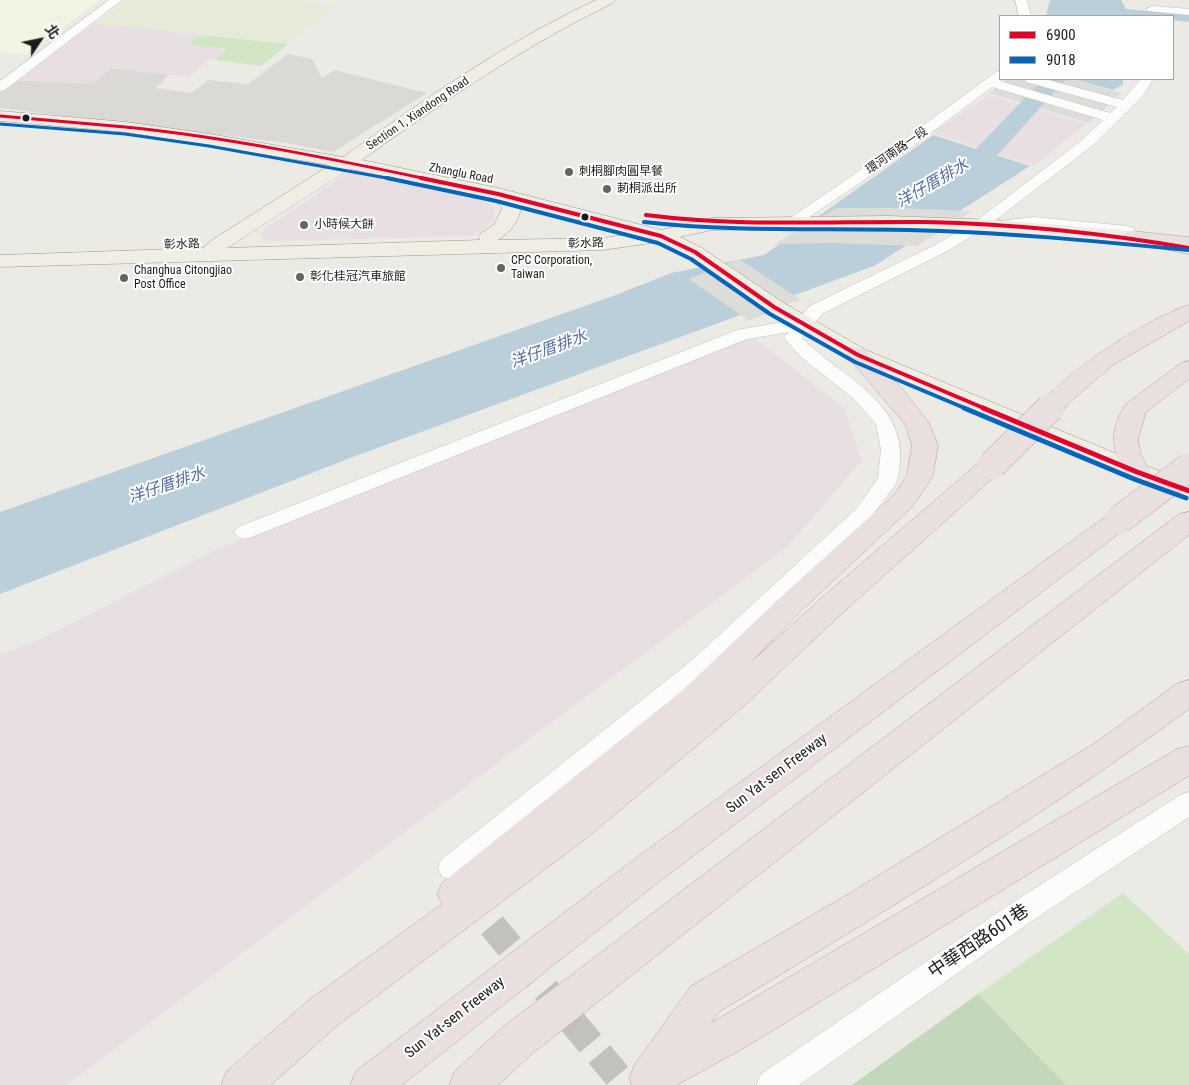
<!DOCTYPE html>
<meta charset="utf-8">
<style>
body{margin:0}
#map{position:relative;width:1189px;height:1085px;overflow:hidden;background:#ebeae5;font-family:"Roboto Condensed","Noto Sans TC",sans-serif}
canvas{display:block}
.legend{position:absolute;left:999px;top:15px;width:175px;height:65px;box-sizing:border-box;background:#fff;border:1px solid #a4a4a4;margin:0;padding:6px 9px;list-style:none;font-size:15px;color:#1c1c1c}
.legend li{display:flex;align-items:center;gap:10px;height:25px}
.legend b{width:25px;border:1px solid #a4a4a4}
.north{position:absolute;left:15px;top:15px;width:50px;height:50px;-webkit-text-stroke:4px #fff;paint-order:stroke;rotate:56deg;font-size:14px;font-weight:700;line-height:20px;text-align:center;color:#1c1c1c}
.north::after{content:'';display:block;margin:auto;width:18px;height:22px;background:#1c1c1c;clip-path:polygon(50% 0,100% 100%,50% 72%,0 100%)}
</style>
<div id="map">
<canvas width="1189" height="1085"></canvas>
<ul class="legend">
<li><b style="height:6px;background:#e4002b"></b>6900</li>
<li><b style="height:6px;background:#0065bd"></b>9018</li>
</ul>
<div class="north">北</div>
</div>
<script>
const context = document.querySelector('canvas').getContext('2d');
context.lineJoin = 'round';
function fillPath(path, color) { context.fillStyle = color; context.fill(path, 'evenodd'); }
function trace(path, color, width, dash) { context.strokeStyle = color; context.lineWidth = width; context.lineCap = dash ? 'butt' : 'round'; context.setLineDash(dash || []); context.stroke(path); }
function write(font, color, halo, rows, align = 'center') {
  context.font = font + ' "Roboto Condensed","Noto Sans TC",sans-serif'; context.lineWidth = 4; context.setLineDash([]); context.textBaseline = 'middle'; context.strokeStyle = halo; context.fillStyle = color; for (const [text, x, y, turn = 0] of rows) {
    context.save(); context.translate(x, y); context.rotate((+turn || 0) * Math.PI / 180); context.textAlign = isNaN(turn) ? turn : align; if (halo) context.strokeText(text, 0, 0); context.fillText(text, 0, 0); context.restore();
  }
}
fillPath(new Path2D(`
 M 288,54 L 312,59 L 322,78 L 335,70 L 427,93 L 333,152 L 286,143 L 0,108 L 0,92 L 14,80 L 93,84 L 111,68 L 169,74 L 156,88 L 191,93 L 208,80 L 248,84 Z`), '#dad9d6');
fillPath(new Path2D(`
 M 94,23 L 200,35 L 186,45 L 227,49 L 217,60 L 209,59 L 189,77 L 111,68 L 93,84 L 14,80 Z
 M 988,95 L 1086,124 L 1034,166 L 932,133 Z
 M 348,173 L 449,190 L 486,202 L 494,208 L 495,219 L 480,232 L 470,236 L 269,241 L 262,239 L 260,235 L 265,229 Z
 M 742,339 L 756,339 L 845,409 L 862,461 L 788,546 L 66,1085 L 0,1085 L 0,654 L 41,639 L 207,554 L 289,517 Z`), '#e8dfe2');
fillPath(new Path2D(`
 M 0,0 L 100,0 L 26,55 L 0,52 Z`), '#f1f4e1');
fillPath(new Path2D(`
 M 129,0 L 284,0 L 335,6 L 288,44 L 94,23 Z`), '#e7ead9');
fillPath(new Path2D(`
 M 200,35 L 288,44 L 261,66 L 217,60 L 227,49 L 186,45 Z
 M 1123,893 L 1189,954 L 1189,1085 L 1066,1085 L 978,994 Z`), '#d2e6c6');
fillPath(new Path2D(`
 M 978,994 L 1066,1085 L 852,1085 Z`), '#c2d7bc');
fillPath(new Path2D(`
 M 1050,0 L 1121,0 L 1126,9 L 1189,15 L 1189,22 L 1173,20 L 1173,16 L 1046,16 Z
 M 1073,79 L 1123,79 L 1123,85 L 1113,90 Z
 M 933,135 L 1030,166 L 874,266 L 353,457 L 0,594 L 0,512 L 613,296 L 671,273 L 764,255 Z`), '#bbcfdb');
fillPath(new Path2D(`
 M 1007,79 L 1071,79 L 1121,93 L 1089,123 L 989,93 Z
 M 836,208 L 896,208 L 972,211 L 917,246 L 834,243 L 774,244 Z
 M 739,259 L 800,299 L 749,321 L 689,279 Z`), '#dcdcd9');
fillPath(new Path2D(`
 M 1043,79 L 1066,79 L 993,160 L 952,183 L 943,185 L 934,183 L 931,178 L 934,173 L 975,150 Z`), '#bbcfdb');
trace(new Path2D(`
 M 465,893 L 625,1085`), '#c2c1bd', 28, [28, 14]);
const minor = new Path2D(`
 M 109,0 L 122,0 L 5,90 L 0,91 L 0,81 Z
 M 1015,0 L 1027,0 L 1031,16 L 1019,16 Z
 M 1152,6 L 1189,9 L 1189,15 L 1148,11 L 1146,9 Z
 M 1000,71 L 1000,79 L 1003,79 L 1000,81 L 1110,113 L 1117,107 L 1026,82 L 1025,79 L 1045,79 L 1123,100 L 1141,79 L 1153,79 L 1142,97 L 1092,146 L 985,228 L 949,250 L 822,314 L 802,338 C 839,376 905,400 900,462 C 899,470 899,478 895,485 L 870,519 L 707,673 L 462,877 L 452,880 L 442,877 L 438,868 L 442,859 L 691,661 L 856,509 L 878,479 L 881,450 L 876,424 L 854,399 L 801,357 L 784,338 L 789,332 L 747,339 L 252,537 L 245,539 L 238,537 L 234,532 L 238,527 L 737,330 L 799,319 L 810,306 L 937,244 L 975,222 L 1082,140 L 1103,120 L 992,87 L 901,155 L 796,226 L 786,226 L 783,223 L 891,149 L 996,72 Z
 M 1034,217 L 1127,226 L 1133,228 L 1135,231 L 1133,234 L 1127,236 L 1034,227 L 1000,231 L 995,229 L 992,226 L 995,223 L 1000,221 Z
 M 1189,792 L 1189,817 L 1029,923 L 799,1085 L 756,1085 L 761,1074 L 1009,905 L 1180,795 Z`);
const major = new Path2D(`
 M 596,0 L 615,0 L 613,3 C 524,46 443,102 362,160 L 498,188 L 661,230 L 712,218 L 888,216 L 997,220 L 1132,231 L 1189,242 L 1189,254 L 1132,243 L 997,232 L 888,228 L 712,230 L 680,237 L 702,248 L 782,302 L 866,350 L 1146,466 L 1189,481 L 1189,500 L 1128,478 L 850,360 L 766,312 L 688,256 L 658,242 L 603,250 L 0,267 L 0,255 L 203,248 L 212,240 L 330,165 L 126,132 L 0,121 L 0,111 L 126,122 L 210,134 L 343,157 C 424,100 506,42 596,0 ZM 350,169 L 492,198 L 502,208 L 494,225 L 481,233 L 478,237 L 480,240 L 227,248 ZM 521,206 L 630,234 L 603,238 L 498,240 C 510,232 520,221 521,206 Z`);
const highway = new Path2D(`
 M 1132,231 L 1189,237 L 1189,249 L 1125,241 L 1122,237 L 1125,233 Z
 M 1189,305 L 1189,321 L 1113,365 L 1070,402 L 1061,404 L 1052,402 L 1049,397 C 1068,369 1156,314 1189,305 Z
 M 858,348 L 866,350 L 904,391 L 929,423 L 938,445 L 933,476 L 912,507 L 802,610 L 748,665 L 818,601 L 983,459 L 992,457 L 1001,459 L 1005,465 L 1001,471 L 838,617 L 744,706 L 588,837 L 338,1025 L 271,1085 L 221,1085 L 227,1071 L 310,999 L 442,904 L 437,894 L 442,883 L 683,690 L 782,596 L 894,495 L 907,475 L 912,445 L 905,424 L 846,355 L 850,350 Z
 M 1189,361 L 1189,379 L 1146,412 L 1138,440 L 1141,455 L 1150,472 L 1146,478 L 1137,480 L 1128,478 C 1111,452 1108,431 1126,404 L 1181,363 Z
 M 1119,511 L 1129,514 L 1132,520 L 1129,526 L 660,881 L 402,1085 L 350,1085 L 356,1071 L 636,858 L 1109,514 Z
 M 1189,512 L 1189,535 L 532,1054 L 498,1085 L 449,1085 L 455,1071 L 504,1026 L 1179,514 Z
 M 1189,680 L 1189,709 C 1039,819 878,915 719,1012 L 711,1023 L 1177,749 L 1189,746 L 1189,776 L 749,1045 L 677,1085 L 632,1085 L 629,1078 L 635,1064 L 691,986 L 845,896 L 1095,743 L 1178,683 Z`);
trace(minor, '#c2c1bf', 1);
trace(major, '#9f9a84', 1);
trace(highway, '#bda0a2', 1);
fillPath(minor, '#fcfcfb');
fillPath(major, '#efede4');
fillPath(highway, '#e8dfde');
const highwayBridgeFar1 = new Path2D(`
 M 1049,409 L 1061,397`);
const highwayBridge = new Path2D(`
 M 992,465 L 1050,408
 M 1119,520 L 1189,467`);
trace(highwayBridgeFar1, '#bda0a2', 22, []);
trace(highwayBridge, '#bda0a2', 29, []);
trace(highwayBridgeFar1, '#e8dfde', 21);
trace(highwayBridge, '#e8dfde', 28);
trace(new Path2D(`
 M 0,116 C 42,120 83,123 125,127 C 226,137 327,158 427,179`), '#e4002b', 3);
trace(new Path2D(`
 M 421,178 L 498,194 L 661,236 L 695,252 L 774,307 L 858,355 L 986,409
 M 646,215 C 739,227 832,221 926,222 C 1014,224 1102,233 1189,248`), '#e4002b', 4);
trace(new Path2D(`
 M 983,408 L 1137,472 L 1189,491`), '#e4002b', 5);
trace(new Path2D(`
 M 0,124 L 125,134 L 209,146 L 392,179`), '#0065bd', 3);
trace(new Path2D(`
 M 387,178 L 496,201 L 658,243 L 691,259 L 770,314 L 855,362 L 967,409
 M 644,222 C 732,232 820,228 909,230 C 1002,232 1095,241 1188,250`), '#0065bd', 4);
trace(new Path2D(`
 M 964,408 L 1134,479 L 1186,498`), '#0065bd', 5);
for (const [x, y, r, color] of [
 [26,118,4.5,"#1c1c1c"],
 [569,172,5,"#646462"],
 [607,189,5,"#646462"],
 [585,217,4.5,"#1c1c1c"],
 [304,225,5,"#646462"],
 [501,268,5,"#646462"],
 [300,277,5,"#646462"],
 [124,278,5,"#646462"]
]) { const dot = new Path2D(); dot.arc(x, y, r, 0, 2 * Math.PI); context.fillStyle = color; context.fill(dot); trace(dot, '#fff', 2); }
write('12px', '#1c1c1c', '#fff', [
 ["Section 1, Xiandong Road",418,114,-34],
 ["環河南路一段",897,151,-35],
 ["Zhanglu Road",461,174,11],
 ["彰水路",586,244,-2],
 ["彰水路",182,245,-2]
]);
write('12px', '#1c1c1c', '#fff', [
 ["刺桐腳肉圓早餐",579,172],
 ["莿桐派出所",617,189],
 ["小時候大餅",314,225],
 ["CPC Corporation,",511,261],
 ["Taiwan",511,275],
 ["Changhua Citongjiao",134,271],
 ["Post Office",134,285],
 ["彰化桂冠汽車旅館",310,277]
], 'left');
write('15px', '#1c1c1c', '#fff', [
 ["Sun Yat-sen Freeway",777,774,-37],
 ["Sun Yat-sen Freeway",455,1018,-38]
]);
write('italic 16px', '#526ba2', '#fff', [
 ["洋仔厝排水",933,184,-30],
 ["洋仔厝排水",549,350,-20],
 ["洋仔厝排水",167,486,-19]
]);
write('18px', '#1c1c1c', '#fff', [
 ["中華西路601巷",979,942,-34]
]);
</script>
